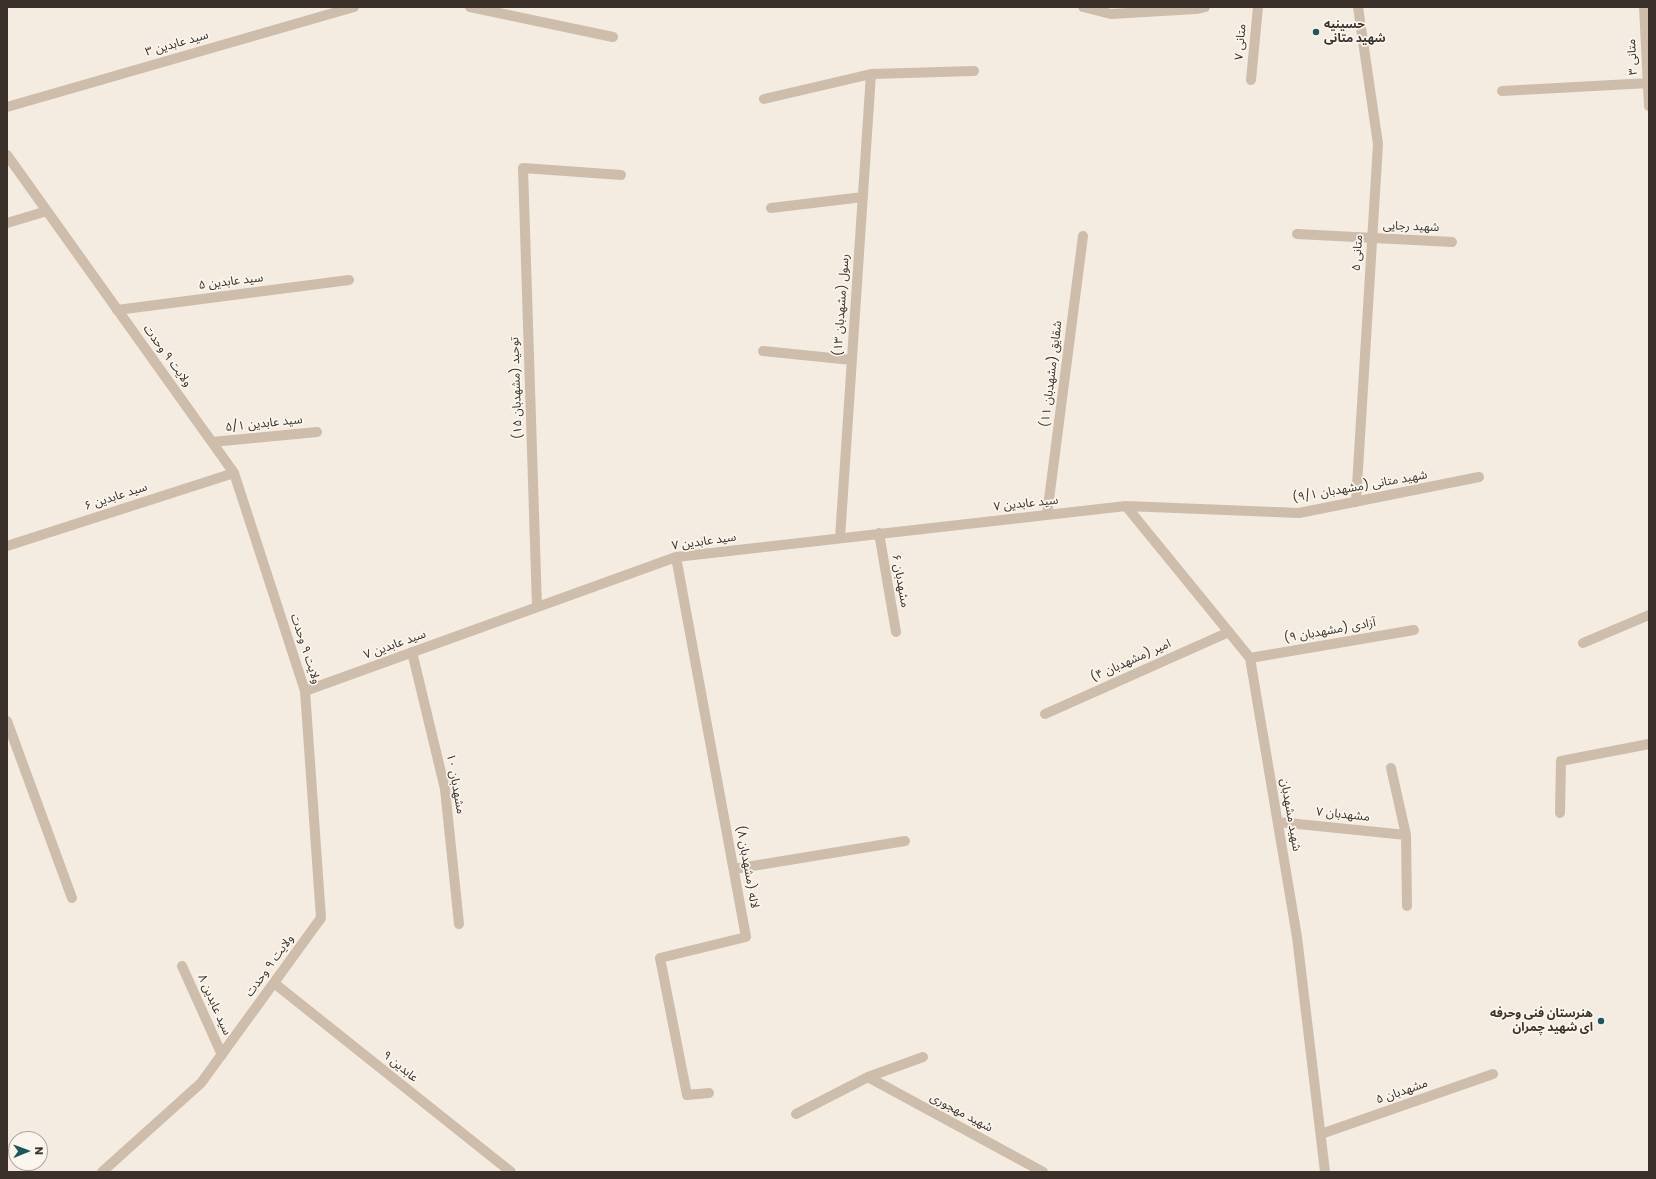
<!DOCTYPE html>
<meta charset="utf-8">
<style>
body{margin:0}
#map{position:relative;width:1656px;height:1179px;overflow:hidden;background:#f4ece0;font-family:Poppins,sans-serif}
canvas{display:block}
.frame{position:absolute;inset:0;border:8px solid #3b312a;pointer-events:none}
.north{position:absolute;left:8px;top:1131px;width:40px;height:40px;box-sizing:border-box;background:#fbf6ed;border:1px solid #aea79f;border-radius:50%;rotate:89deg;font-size:11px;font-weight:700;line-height:16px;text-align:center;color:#3b312a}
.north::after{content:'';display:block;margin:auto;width:14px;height:18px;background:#1d565f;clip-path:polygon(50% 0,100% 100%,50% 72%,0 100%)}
</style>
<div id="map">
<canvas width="1656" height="1179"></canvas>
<div class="frame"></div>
<div class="north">N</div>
</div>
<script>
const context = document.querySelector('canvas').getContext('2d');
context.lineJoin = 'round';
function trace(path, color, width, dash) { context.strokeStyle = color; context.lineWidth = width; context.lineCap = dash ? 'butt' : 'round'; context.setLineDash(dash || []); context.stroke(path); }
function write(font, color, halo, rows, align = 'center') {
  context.font = font + ' Poppins,"Noto Sans Arabic",sans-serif'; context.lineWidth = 3.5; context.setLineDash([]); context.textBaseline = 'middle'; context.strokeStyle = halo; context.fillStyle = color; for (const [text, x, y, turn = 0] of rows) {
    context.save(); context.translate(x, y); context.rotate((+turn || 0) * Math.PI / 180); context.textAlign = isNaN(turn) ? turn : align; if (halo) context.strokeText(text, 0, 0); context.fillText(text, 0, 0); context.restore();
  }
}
trace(new Path2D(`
 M 470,7 L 613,37
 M 1083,7 L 1111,14 L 1196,9 L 1205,7
 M 1644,7 L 1649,106
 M 1251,80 L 1258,7
 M 1502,91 L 1649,83
 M 764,99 L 871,74 L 974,71
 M 7,107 L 354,7
 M 7,155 L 234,473 L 305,691 L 321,918 L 201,1083 L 102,1172
 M 771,208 L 863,197
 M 7,223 L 47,211
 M 1297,234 L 1452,242
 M 117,310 L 349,280
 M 763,351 L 852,360
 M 212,442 L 317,432
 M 1356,502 L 1378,144 L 1358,7
 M 1126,506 L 1250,658 L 1297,937 L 1325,1172
 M 1047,515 L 1083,236
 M 879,533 L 896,632
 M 840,538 L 871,74
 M 7,546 L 234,473
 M 676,557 L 746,937 L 660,958 L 687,1095 L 709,1093
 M 537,607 L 523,168 L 621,175
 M 1583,643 L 1649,615
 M 412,652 L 445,789 L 459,924
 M 1250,658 L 1414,630
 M 305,691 L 676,557 L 1126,506 L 1299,513 L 1479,477
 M 1045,714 L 1229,632
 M 7,721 L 72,898
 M 1391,768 L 1406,835 L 1407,906
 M 1560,813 L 1561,761 L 1649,744
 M 1278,822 L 1406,835
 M 734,869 L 905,841
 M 182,966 L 222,1055
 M 274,983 L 511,1172
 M 868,1077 L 1043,1172
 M 796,1114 L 868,1077 L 923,1057
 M 1321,1134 L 1493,1074`), '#cebdaa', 10);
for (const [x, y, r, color] of [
 [1316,32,4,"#1d565f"],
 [1601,1021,4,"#1d565f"]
]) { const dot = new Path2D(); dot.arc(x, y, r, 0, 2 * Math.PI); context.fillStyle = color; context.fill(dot); trace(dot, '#fbf6ed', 1.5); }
write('bold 12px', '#3b312a', '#fbf6ed', [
 ["حسینیه",1324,25],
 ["شهید متانی",1324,39],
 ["هنرستان فنی وحرفه",1593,1014,"right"],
 ["ای شهید چمران",1593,1028,"right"]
], 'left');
write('12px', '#3b312a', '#fbf6ed', [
 ["متانی ۷",1241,42,-85],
 ["سید عابدین ۳",177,44,-16],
 ["متانی ۳",1633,57,-93],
 ["شهید رجایی",1411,227,2],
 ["متانی ۵",1358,253,-86],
 ["سید عابدین ۵",231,282,-7],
 ["رسول (مشهدبان ۱۳)",842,305,-86],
 ["ولایت ۹ وحدت",167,356,54],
 ["شقایق (مشهدبان ۱۱)",1052,374,-83],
 ["توحید (مشهدبان ۱۵)",517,388,-92],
 ["سید عابدین ۵/۱",264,424,-6],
 ["شهید متانی (مشهدبان ۹/۱)",1360,487,-10],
 ["سید عابدین ۶",116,497,-18],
 ["سید عابدین ۷",1026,504,-6],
 ["سید عابدین ۷",704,542,-8],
 ["مشهدبان ۶",900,581,80],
 ["آزادی (مشهدبان ۹)",1330,631,-10],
 ["سید عابدین ۷",395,645,-20],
 ["ولایت ۹ وحدت",305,649,72],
 ["امیر (مشهدبان ۴)",1131,661,-24],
 ["مشهدبان ۱۰",455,784,80],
 ["شهید مشهدبان",1290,815,80],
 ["مشهدبان ۷",1343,815,6],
 ["لاله (مشهدبان ۸)",747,867,80],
 ["ولایت ۹ وحدت",270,966,-54],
 ["سید عابدین ۸",214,1005,66],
 ["عابدین ۹",400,1067,39],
 ["مشهدبان ۵",1402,1092,-19],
 ["شهید مهجوری",961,1113,28]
]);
</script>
